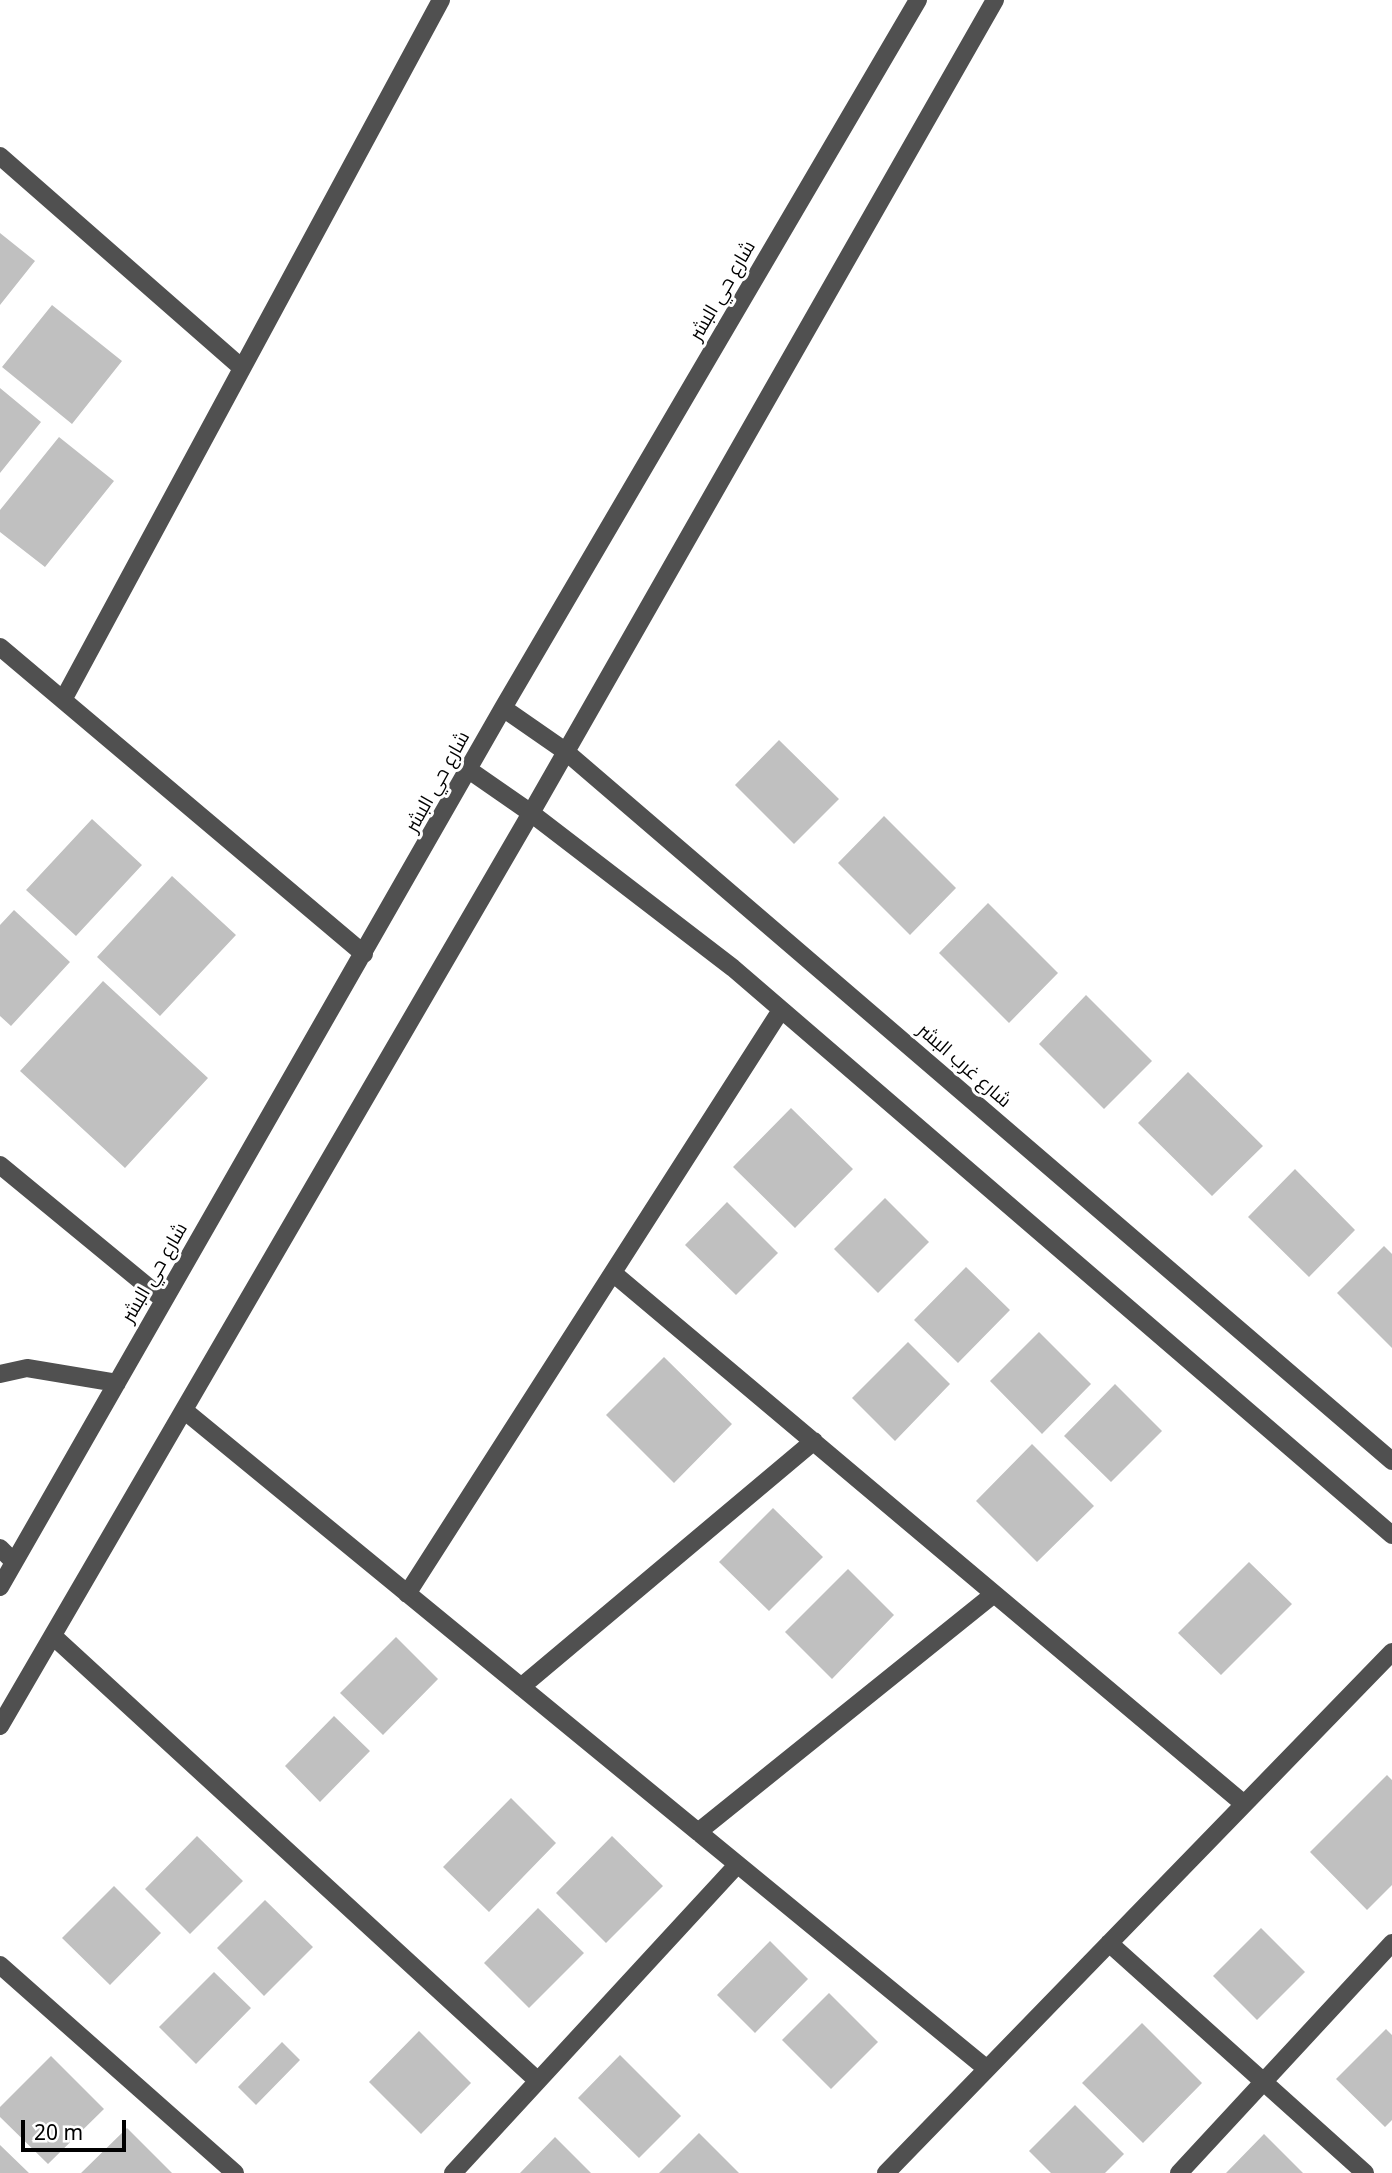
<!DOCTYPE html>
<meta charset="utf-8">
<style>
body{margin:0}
#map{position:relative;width:1392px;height:2173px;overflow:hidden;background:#fff;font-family:"Noto Sans",sans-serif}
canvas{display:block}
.scale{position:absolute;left:21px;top:2120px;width:105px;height:32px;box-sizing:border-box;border:4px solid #000;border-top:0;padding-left:9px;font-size:21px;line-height:24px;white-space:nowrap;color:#000;-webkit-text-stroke:5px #fff;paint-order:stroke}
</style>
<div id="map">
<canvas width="1392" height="2173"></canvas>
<div class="scale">20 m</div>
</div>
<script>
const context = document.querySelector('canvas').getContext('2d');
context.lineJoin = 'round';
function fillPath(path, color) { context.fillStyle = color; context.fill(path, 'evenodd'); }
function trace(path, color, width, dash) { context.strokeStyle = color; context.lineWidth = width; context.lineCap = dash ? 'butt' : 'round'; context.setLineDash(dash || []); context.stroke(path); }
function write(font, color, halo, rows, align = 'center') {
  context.font = font + ' "Noto Sans",Cairo,sans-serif'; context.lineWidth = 6; context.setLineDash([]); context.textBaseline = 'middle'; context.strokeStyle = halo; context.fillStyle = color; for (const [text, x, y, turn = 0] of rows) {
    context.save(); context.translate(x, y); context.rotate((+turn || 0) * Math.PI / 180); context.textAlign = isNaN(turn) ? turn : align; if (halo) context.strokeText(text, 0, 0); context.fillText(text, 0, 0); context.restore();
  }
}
fillPath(new Path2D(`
 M 0,233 L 35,261 L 0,305 Z
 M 52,305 L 122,361 L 72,424 L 2,367 Z
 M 0,388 L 41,422 L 0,473 Z
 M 59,437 L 114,481 L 45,567 L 0,532 L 0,510 Z
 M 779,740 L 839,799 L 794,844 L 735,785 Z
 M 884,816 L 956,888 L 910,935 L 838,863 Z
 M 92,819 L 142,865 L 76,936 L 26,890 Z
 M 172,876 L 236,935 L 160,1016 L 97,957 Z
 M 988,903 L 1058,973 L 1009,1023 L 939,953 Z
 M 14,910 L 70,962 L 11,1026 L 0,1016 L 0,925 Z
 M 103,981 L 208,1078 L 125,1168 L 20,1071 Z
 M 1086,995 L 1152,1061 L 1104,1109 L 1039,1044 Z
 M 1188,1072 L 1263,1146 L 1212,1196 L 1138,1123 Z
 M 791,1108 L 853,1169 L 795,1228 L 733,1167 Z
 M 1295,1169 L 1355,1230 L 1309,1277 L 1248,1217 Z
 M 885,1198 L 929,1242 L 878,1293 L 834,1249 Z
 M 727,1202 L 778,1253 L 736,1295 L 685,1245 Z
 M 1384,1246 L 1392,1254 L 1392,1348 L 1337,1293 Z
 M 966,1267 L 1010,1310 L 958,1363 L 914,1320 Z
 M 1039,1332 L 1091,1384 L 1042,1434 L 990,1381 Z
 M 908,1342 L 950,1384 L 895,1441 L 852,1398 Z
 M 664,1357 L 732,1424 L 674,1483 L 606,1415 Z
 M 1115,1384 L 1162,1431 L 1111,1482 L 1064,1436 Z
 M 1032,1444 L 1094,1506 L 1037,1562 L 976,1501 Z
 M 773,1508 L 823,1557 L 769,1611 L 719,1562 Z
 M 1249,1562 L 1292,1604 L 1221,1675 L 1178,1633 Z
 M 848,1569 L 894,1615 L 832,1679 L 785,1632 Z
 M 396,1637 L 438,1679 L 383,1735 L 340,1693 Z
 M 334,1716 L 370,1751 L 320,1802 L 285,1766 Z
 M 1387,1775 L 1392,1780 L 1392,1885 L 1367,1910 L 1310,1852 Z
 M 511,1798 L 556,1843 L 489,1912 L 443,1867 Z
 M 197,1836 L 243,1881 L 190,1934 L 145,1889 Z
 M 612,1836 L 663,1886 L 606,1943 L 556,1893 Z
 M 114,1886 L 161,1933 L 110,1985 L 62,1938 Z
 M 265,1900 L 313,1947 L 264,1996 L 217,1948 Z
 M 538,1908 L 584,1953 L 529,2008 L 484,1963 Z
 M 1261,1928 L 1305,1972 L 1257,2020 L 1213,1976 Z
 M 770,1941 L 808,1979 L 755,2033 L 717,1995 Z
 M 214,1972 L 251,2008 L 196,2064 L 159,2027 Z
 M 829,1993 L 878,2042 L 831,2089 L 782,2040 Z
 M 1142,2023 L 1202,2083 L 1143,2143 L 1082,2083 Z
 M 1386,2029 L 1392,2035 L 1392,2120 L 1385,2127 L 1336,2079 Z
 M 419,2031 L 471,2083 L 421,2134 L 369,2082 Z
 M 282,2042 L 300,2060 L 256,2105 L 238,2087 Z
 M 620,2055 L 681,2116 L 639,2158 L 578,2098 Z
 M 51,2056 L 104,2109 L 48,2164 L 0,2117 L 0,2107 Z
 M 1075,2105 L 1124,2154 L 1105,2173 L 1051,2173 L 1029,2151 Z
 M 127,2128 L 172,2173 L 81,2173 Z
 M 699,2133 L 739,2173 L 659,2173 Z
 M 1264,2134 L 1303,2173 L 1226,2173 Z
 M 555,2137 L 591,2173 L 520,2173 Z
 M 0,2145 L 29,2173 L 0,2173 Z`), '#c0c0c0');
trace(new Path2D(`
 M 0,156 L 242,368
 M 0,647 L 364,954
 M 63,700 L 441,0
 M 503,708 L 565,751 L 1392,1461
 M 469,770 L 531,813 L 733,968 L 1392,1535
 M 0,1165 L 164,1300
 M 613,1273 L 1244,1804
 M 0,1374 L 27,1368 L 117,1383
 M 185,1411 L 987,2069
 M 0,1548 L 14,1562
 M 0,1587 L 503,708 L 918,0
 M 407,1594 L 781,1010
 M 53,1636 L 538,2081
 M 521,1687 L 814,1441
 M 0,1726 L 531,813 L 995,0
 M 698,1832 L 994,1594
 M 1109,1943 L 1365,2173
 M 0,1965 L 235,2173
 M 453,2173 L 737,1865
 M 886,2173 L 1392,1652
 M 1179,2173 L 1392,1943`), '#505050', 18);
write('19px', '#000', '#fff', [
 ["شارع حي البشر",723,291,-60],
 ["شارع حي البشر",438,782,-61],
 ["شارع غرب البشر",964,1066,41],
 ["شارع حي البشر",155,1273,-60]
]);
</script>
